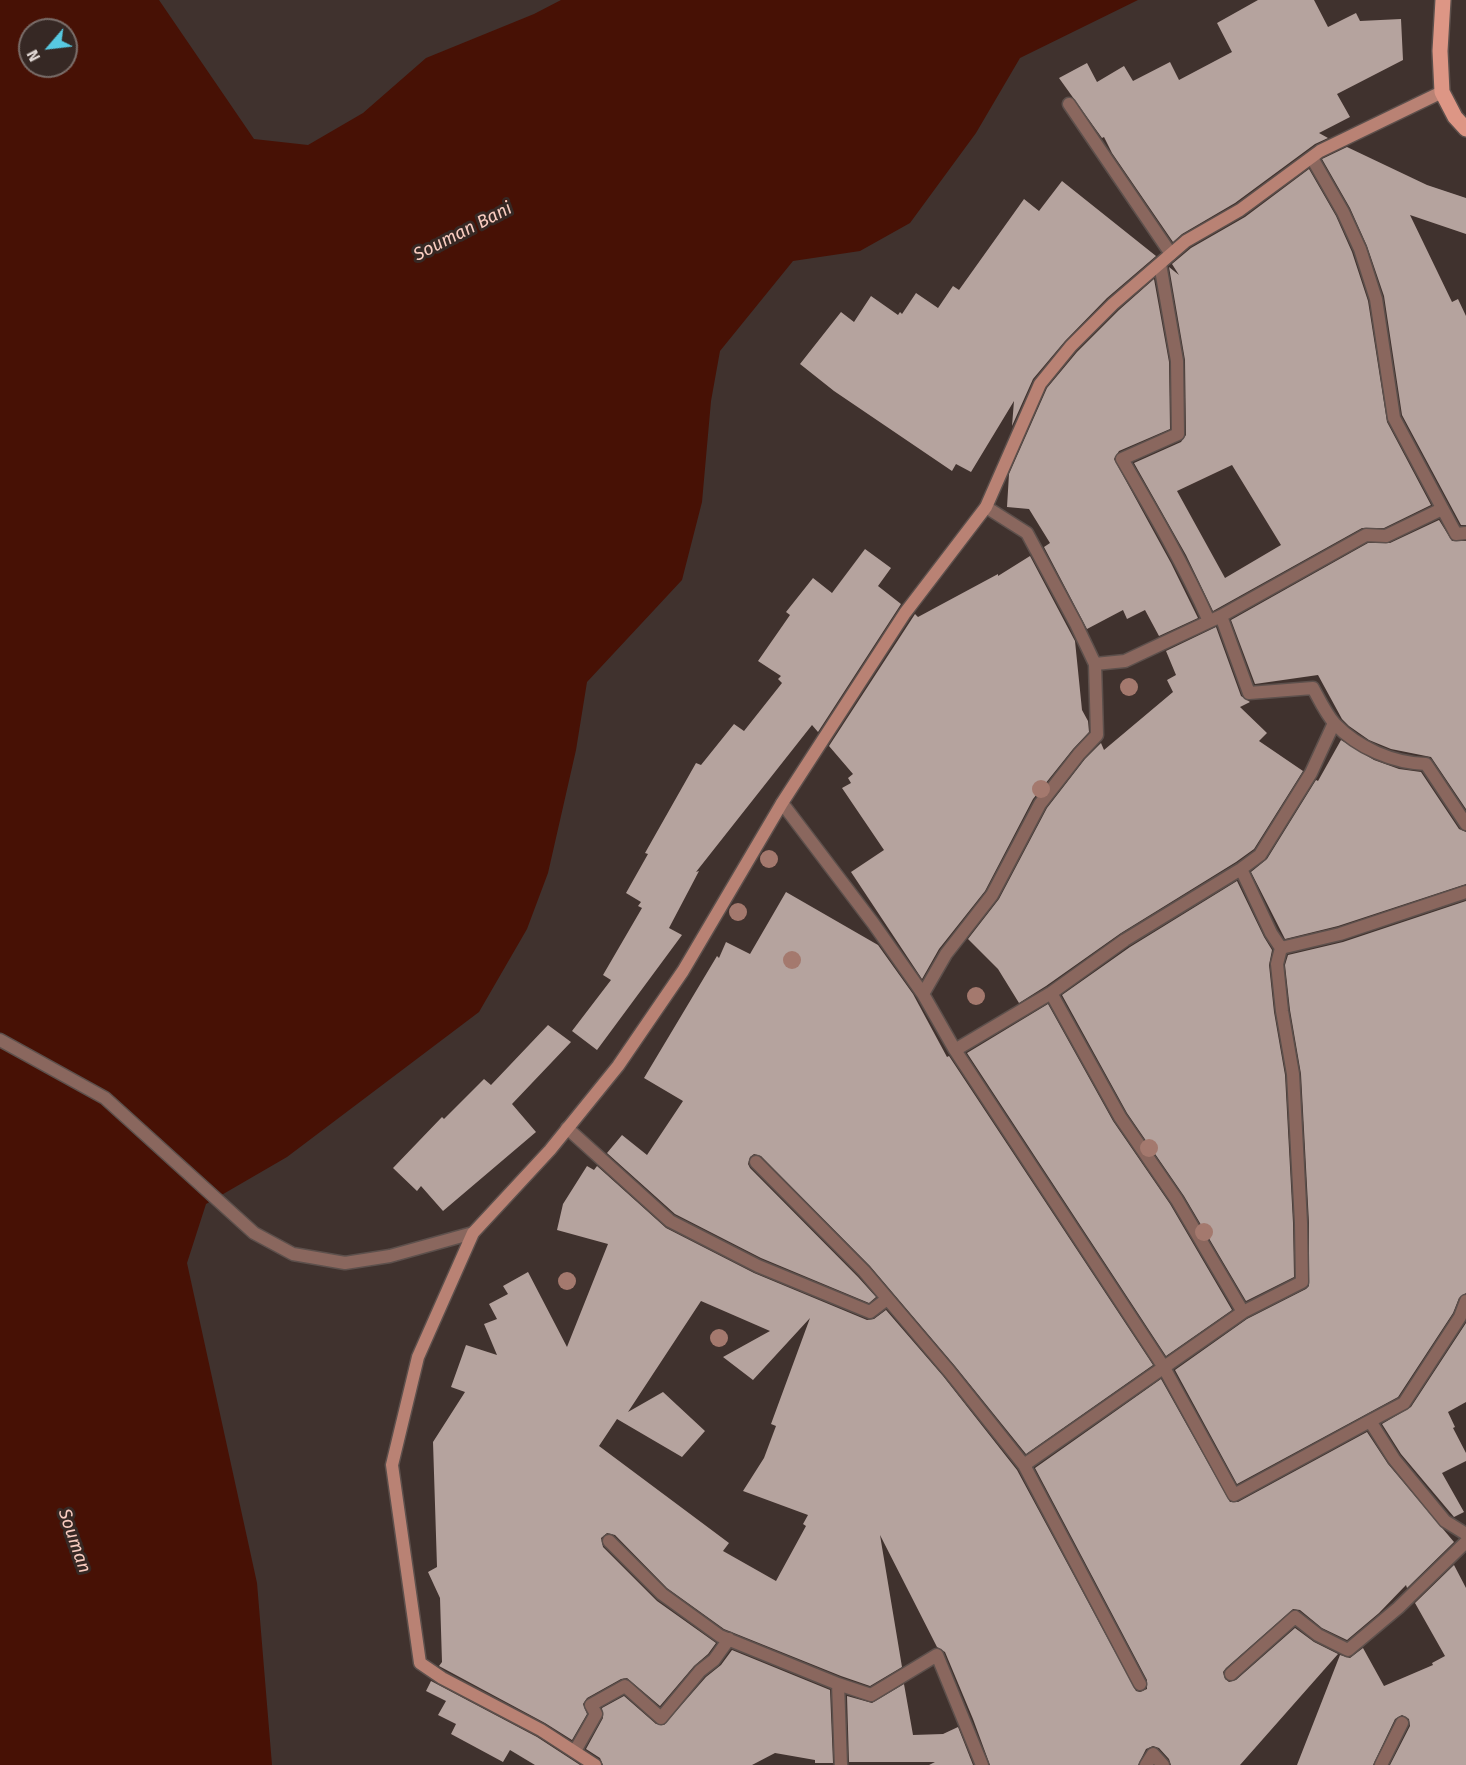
<!DOCTYPE html>
<style>
body{margin:0}
#map{position:relative;width:1466px;height:1765px;overflow:hidden;background:#40322e;font-family:"Fira Sans",sans-serif}
canvas{display:block}
.north{position:absolute;left:18px;top:18px;width:60px;height:60px;box-sizing:border-box;background:#362824;border:2px solid #7a6e6a;border-radius:50%;rotate:242deg;font-size:16px;font-weight:700;line-height:24px;text-align:center;color:#e1d7d4}
.north::after{content:'';display:block;margin:auto;width:21px;height:27px;background:#57c9e1;clip-path:polygon(50% 0,100% 100%,50% 72%,0 100%)}
</style>
<div id="map">
<canvas width="1466" height="1765"></canvas>
<div class="north">N</div>
</div>
<script>
const context = document.querySelector('canvas').getContext('2d');
context.lineJoin = 'round';
function fillPath(path, color) { context.fillStyle = color; context.fill(path, 'evenodd'); }
function trace(path, color, width, dash) { context.strokeStyle = color; context.lineWidth = width; context.lineCap = dash ? 'butt' : 'round'; context.setLineDash(dash || []); context.stroke(path); }
function write(font, color, halo, rows, align = 'center') {
  context.font = font + ' "Fira Sans",sans-serif'; context.lineWidth = 6; context.setLineDash([]); context.textBaseline = 'middle'; context.strokeStyle = halo; context.fillStyle = color; for (const [text, x, y, turn = 0] of rows) {
    context.save(); context.translate(x, y); context.rotate((+turn || 0) * Math.PI / 180); context.textAlign = isNaN(turn) ? turn : align; if (halo) context.strokeText(text, 0, 0); context.fillText(text, 0, 0); context.restore();
  }
}
fillPath(new Path2D(`
 M 0,0 L 159,0 L 254,139 L 308,145 L 363,113 L 426,58 L 534,14 L 561,0 L 1138,0 L 1020,58 L 976,133 L 910,223 L 860,251 L 793,261 L 720,351 L 711,401 L 702,502 L 682,580 L 587,682 L 576,750 L 548,873 L 527,929 L 479,1012 L 287,1157 L 206,1204 L 187,1263 L 257,1583 L 272,1765 L 0,1765 ZM 30,30 L 66,30 L 66,66 L 30,66 Z`), '#471105');
fillPath(new Path2D(`
 M 1258,0 L 1314,0 L 1328,27 L 1356,13 L 1360,21 L 1401,19 L 1403,60 L 1337,94 L 1350,117 L 1319,133 L 1328,138 L 1315,144 L 1235,203 L 1182,234 L 1173,242 L 1112,153 L 1104,137 L 1102,138 L 1059,78 L 1087,63 L 1097,82 L 1124,66 L 1133,81 L 1170,62 L 1179,80 L 1232,52 L 1217,23 Z
 M 1347,147 L 1427,185 L 1466,198 L 1466,234 L 1410,215 L 1452,302 L 1458,299 L 1466,316 L 1466,525 L 1461,525 L 1402,415 L 1384,296 L 1367,246 L 1350,208 L 1322,159 Z
 M 1309,169 L 1336,216 L 1352,252 L 1368,301 L 1387,422 L 1431,505 L 1384,528 L 1362,528 L 1213,611 L 1186,555 L 1134,463 L 1181,442 L 1186,435 L 1185,360 L 1169,267 L 1179,275 L 1172,264 L 1191,248 L 1245,217 ZM 1232,465 L 1281,545 L 1225,578 L 1177,491 Z
 M 1062,181 L 1156,256 L 1107,298 L 1065,341 L 1033,379 L 1012,426 L 1014,401 L 971,472 L 956,464 L 952,471 L 834,391 L 800,364 L 841,312 L 854,322 L 871,296 L 898,315 L 900,312 L 902,314 L 916,293 L 938,308 L 953,286 L 959,290 L 1024,199 L 1039,211 Z
 M 1154,279 L 1169,362 L 1170,429 L 1119,451 L 1114,459 L 1171,563 L 1198,618 L 1159,636 L 1145,610 L 1127,619 L 1123,610 L 1087,629 L 1044,547 L 1050,543 L 1029,509 L 1007,507 L 1009,474 L 1047,388 L 1077,352 L 1119,310 Z
 M 1439,520 L 1452,541 L 1466,541 L 1466,809 L 1431,757 L 1391,749 L 1369,740 L 1349,726 L 1342,719 L 1318,675 L 1255,684 L 1231,620 L 1368,543 L 1390,543 Z
 M 865,549 L 891,568 L 878,586 L 901,604 L 818,732 L 812,725 L 696,872 L 699,871 L 669,928 L 682,935 L 597,1050 L 572,1031 L 611,980 L 603,975 L 642,908 L 638,906 L 641,902 L 626,893 L 648,854 L 645,853 L 696,763 L 701,765 L 734,724 L 744,731 L 782,683 L 778,679 L 781,676 L 758,661 L 790,615 L 786,612 L 813,578 L 832,593 Z
 M 1030,556 L 1075,641 L 1082,710 L 1088,721 L 1089,732 L 1073,749 L 1033,799 L 985,891 L 939,949 L 922,979 L 851,872 L 884,850 L 842,788 L 851,783 L 848,778 L 853,774 L 829,746 L 915,614 L 918,617 L 998,574 L 998,576 Z
 M 1216,627 L 1241,696 L 1250,702 L 1240,707 L 1267,733 L 1259,741 L 1303,771 L 1254,849 L 1236,862 L 1121,933 L 1046,986 L 1019,1003 L 998,969 L 968,939 L 999,899 L 1047,808 L 1085,759 L 1101,743 L 1104,750 L 1173,692 L 1167,680 L 1176,675 L 1166,651 Z
 M 1341,740 L 1374,760 L 1399,769 L 1421,772 L 1459,829 L 1466,832 L 1466,884 L 1338,926 L 1285,939 L 1251,872 L 1267,859 L 1316,780 L 1318,781 Z
 M 1237,881 L 1264,937 L 1272,950 L 1269,965 L 1274,1012 L 1285,1075 L 1293,1223 L 1294,1277 L 1246,1301 L 1184,1196 L 1127,1113 L 1062,995 L 1130,947 Z
 M 786,892 L 878,945 L 913,994 L 947,1057 L 949,1056 L 1153,1365 L 1026,1454 L 955,1366 L 870,1266 L 761,1156 L 754,1154 L 750,1157 L 748,1164 L 750,1168 L 858,1277 L 876,1297 L 869,1303 L 761,1258 L 675,1214 L 607,1153 L 622,1135 L 647,1155 L 683,1101 L 644,1078 L 717,956 L 719,958 L 726,942 L 750,954 Z
 M 1466,901 L 1466,1293 L 1459,1298 L 1453,1313 L 1398,1397 L 1237,1484 L 1175,1370 L 1247,1319 L 1306,1289 L 1309,1286 L 1309,1223 L 1301,1074 L 1290,1010 L 1285,965 L 1288,955 L 1343,942 Z
 M 1048,1004 L 1113,1121 L 1170,1204 L 1232,1310 L 1166,1356 L 967,1053 Z
 M 548,1025 L 571,1042 L 512,1104 L 536,1132 L 443,1211 L 421,1186 L 417,1191 L 393,1168 L 442,1117 L 444,1119 L 484,1079 L 491,1085 Z
 M 587,1166 L 594,1170 L 597,1166 L 666,1228 L 754,1273 L 867,1320 L 874,1319 L 886,1310 L 943,1376 L 1017,1470 L 1136,1691 L 1140,1692 L 1147,1689 L 1147,1680 L 1035,1468 L 1161,1379 L 1230,1502 L 1238,1502 L 1367,1432 L 1388,1464 L 1454,1542 L 1407,1588 L 1406,1585 L 1379,1613 L 1347,1640 L 1322,1628 L 1300,1610 L 1293,1609 L 1226,1668 L 1223,1672 L 1225,1679 L 1229,1682 L 1236,1680 L 1295,1628 L 1314,1642 L 1338,1654 L 1240,1765 L 1171,1765 L 1169,1759 L 1159,1748 L 1153,1746 L 1146,1749 L 1138,1765 L 990,1765 L 973,1719 L 945,1652 L 937,1647 L 880,1535 L 902,1667 L 870,1686 L 841,1676 L 724,1629 L 667,1588 L 615,1535 L 607,1533 L 601,1538 L 603,1547 L 657,1601 L 716,1643 L 708,1654 L 694,1666 L 660,1706 L 627,1678 L 621,1679 L 587,1698 L 583,1704 L 587,1714 L 572,1740 L 545,1723 L 439,1666 L 442,1662 L 440,1598 L 428,1572 L 437,1567 L 433,1442 L 465,1392 L 451,1387 L 466,1345 L 497,1355 L 484,1324 L 497,1319 L 489,1304 L 508,1294 L 503,1286 L 528,1272 L 567,1347 L 608,1244 L 557,1230 L 563,1204 ZM 701,1301 L 770,1331 L 723,1357 L 753,1380 L 810,1318 L 771,1424 L 776,1426 L 764,1458 L 743,1491 L 808,1515 L 803,1524 L 806,1526 L 776,1581 L 723,1551 L 729,1543 L 599,1446 L 617,1419 L 682,1457 L 705,1431 L 663,1392 L 628,1412 Z
 M 1466,1323 L 1466,1402 L 1448,1412 L 1455,1427 L 1453,1428 L 1466,1453 L 1466,1461 L 1442,1473 L 1464,1512 L 1454,1517 L 1401,1454 L 1382,1424 L 1411,1407 Z
 M 1454,1565 L 1466,1588 L 1466,1765 L 1390,1765 L 1410,1726 L 1409,1719 L 1402,1715 L 1395,1719 L 1373,1765 L 1297,1765 L 1340,1655 L 1350,1658 L 1363,1648 L 1384,1686 L 1433,1665 L 1432,1663 L 1445,1656 L 1415,1603 Z
 M 732,1650 L 830,1690 L 833,1763 L 815,1763 L 815,1760 L 775,1753 L 752,1765 L 603,1765 L 600,1758 L 586,1749 L 603,1718 L 602,1708 L 624,1696 L 656,1724 L 664,1725 L 706,1677 L 721,1665 Z
 M 431,1681 L 537,1737 L 580,1765 L 535,1765 L 510,1750 L 503,1762 L 451,1734 L 456,1724 L 438,1715 L 446,1701 L 426,1691 Z
 M 904,1684 L 913,1735 L 943,1734 L 958,1727 L 973,1765 L 929,1765 L 935,1762 L 849,1762 L 847,1696 L 872,1703 Z`), '#b5a39e');
const street = new Path2D(`
 M 1069,104 L 1171,254
 M 1312,158 L 1343,212 L 1360,249 L 1376,299 L 1394,418 L 1456,534 L 1466,533
 M 1160,264 L 1177,361 L 1178,434 L 1122,459 C 1153,512 1184,565 1209,621
 M 1221,616 L 1249,693 L 1313,688 C 1319,699 1326,714 1335,724 C 1358,748 1393,763 1426,764 L 1466,824
 M 1095,664 L 1125,661 L 1221,616 L 1366,535 L 1386,536 L 1442,509
 M 782,803 L 873,923 L 923,994 L 955,1050 L 1163,1366 L 1234,1495 L 1370,1421 L 1394,1459 L 1445,1521 L 1466,1534
 M 1281,948 L 1340,934 L 1466,892
 M 1051,993 L 1120,1117 L 1177,1200 L 1243,1312
 M 923,994 L 946,954 L 992,895 L 1040,804 L 1079,754 L 1097,735 L 1095,664 L 1076,624 L 1027,533 L 986,507
 M 0,1040 L 105,1098 L 254,1233 L 293,1254 L 345,1263 L 390,1256 L 473,1233
 M 955,1050 L 1051,993 L 1125,940 L 1241,869 L 1260,855 L 1311,773 L 1334,723
 M 567,1128 L 670,1221 L 758,1266 L 870,1312 L 887,1299
 M 756,1162 L 864,1271 L 949,1371 L 1024,1465 L 1140,1684
 M 1370,1421 L 1404,1403 L 1460,1317 L 1466,1301
 M 1024,1465 L 1243,1312 L 1302,1282 L 1301,1223 L 1293,1074 L 1282,1011 L 1277,964 L 1281,948 L 1271,933 L 1241,869
 M 609,1541 L 662,1594 L 720,1636 L 838,1684 L 841,1765
 M 1231,1674 L 1295,1617 L 1318,1635 L 1348,1650 L 1398,1608 L 1466,1542
 M 838,1684 L 871,1695 L 937,1655 L 982,1765
 M 575,1751 L 596,1714 L 591,1705 L 625,1686 L 661,1718 L 700,1671 L 714,1660 L 729,1639
 M 1146,1765 L 1153,1754 L 1163,1765
 M 1381,1765 L 1402,1723`);
const secondary = new Path2D(`
 M 595,1765 L 541,1730 L 442,1678 L 420,1663 L 392,1465 L 418,1357 L 473,1233 L 550,1150 L 618,1066 L 683,971 L 782,803 L 905,613 L 986,507 L 1040,384 L 1071,346 L 1113,304 L 1186,241 L 1240,210 L 1320,151 L 1442,92`);
const primary = new Path2D(`
 M 1443,0 L 1440,51 L 1442,92 L 1455,117 L 1466,129`);
trace(street, '#5d504c', 15);
trace(secondary, '#5d504c', 15);
trace(primary, '#5d504c', 18);
trace(street, '#8a675e', 12);
trace(secondary, '#b98274', 12);
trace(primary, '#dd9685', 15);
context.fillStyle = '#a4796e';
for (const [x, y] of [
 [1129,687],
 [1041,789],
 [769,859],
 [738,912],
 [792,960],
 [976,996],
 [1149,1148],
 [1204,1232],
 [567,1281],
 [719,1338]
]) { context.beginPath(); context.arc(x, y, 9, 0, 2 * Math.PI); context.fill(); }
write('italic 18px', '#f9ccc0', '#362824', [
 ["Souman Bani",463,232,-27],
 ["Souman",74,1541,71]
]);
</script>
